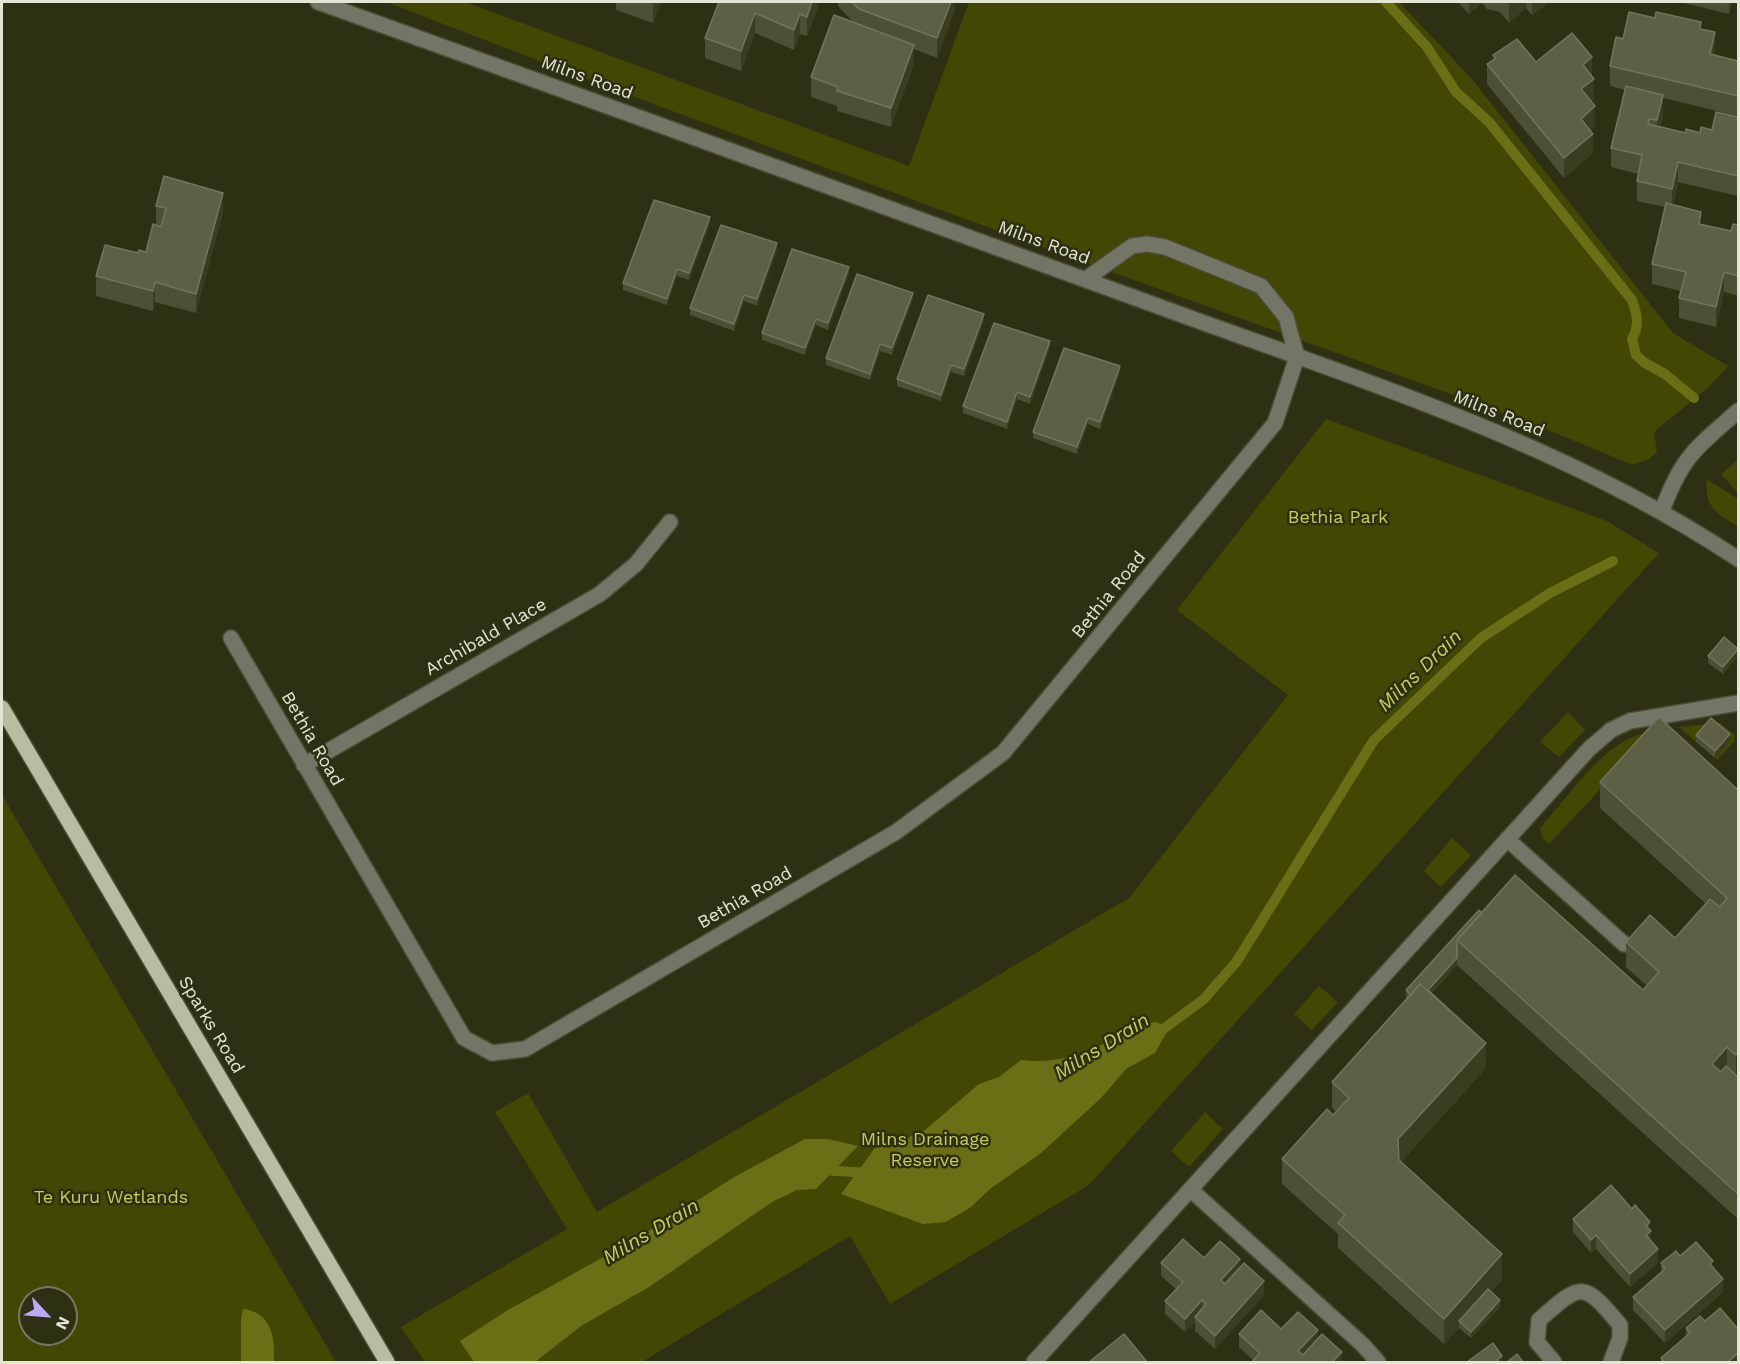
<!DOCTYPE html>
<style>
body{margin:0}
#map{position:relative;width:1740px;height:1364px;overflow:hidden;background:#2e3014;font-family:"Work Sans",sans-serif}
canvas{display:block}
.frame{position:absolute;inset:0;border:3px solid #e3e6d5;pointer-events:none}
.north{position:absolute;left:18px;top:1286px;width:60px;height:60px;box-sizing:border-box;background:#2e3014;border:2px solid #767961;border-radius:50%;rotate:116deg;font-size:16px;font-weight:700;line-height:24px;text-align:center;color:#e3e6d5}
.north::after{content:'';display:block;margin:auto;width:21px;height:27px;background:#baaaf6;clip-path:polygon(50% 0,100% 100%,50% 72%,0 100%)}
</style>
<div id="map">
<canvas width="1740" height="1364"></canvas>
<div class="frame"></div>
<div class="north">N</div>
</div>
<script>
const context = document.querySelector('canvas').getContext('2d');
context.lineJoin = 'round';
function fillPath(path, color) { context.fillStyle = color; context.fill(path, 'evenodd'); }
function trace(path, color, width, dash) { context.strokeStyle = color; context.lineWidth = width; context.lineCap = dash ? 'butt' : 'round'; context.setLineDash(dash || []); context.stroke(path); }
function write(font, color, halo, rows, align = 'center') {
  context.font = font + ' "Work Sans",sans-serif'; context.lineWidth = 5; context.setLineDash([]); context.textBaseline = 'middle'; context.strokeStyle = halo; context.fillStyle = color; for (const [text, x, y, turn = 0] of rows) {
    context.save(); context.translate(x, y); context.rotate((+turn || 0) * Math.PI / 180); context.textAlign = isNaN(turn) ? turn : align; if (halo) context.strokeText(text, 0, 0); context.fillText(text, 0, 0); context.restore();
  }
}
fillPath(new Path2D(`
 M 386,2 L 465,2 L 909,166 L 969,2 L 1399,2 L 1471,78 L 1673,333 L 1728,366 L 1710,386 L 1654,432 L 1657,452 L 1649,459 L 1633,465 L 1531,423 C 1149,285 765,149 386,2 Z
 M 1326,419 L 1607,521 L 1659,553 L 1089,1185 L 890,1304 L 850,1236 L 642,1362 L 425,1362 L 401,1327 L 567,1229 L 495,1112 L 528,1093 L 597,1212 L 1129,898 L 1288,695 L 1177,610 Z
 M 1738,460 L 1738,493 L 1721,474 Z
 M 1707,479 L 1738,499 L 1738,527 C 1717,513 1704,508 1707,479 Z
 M 1568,712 L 1585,730 L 1559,757 L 1540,742 Z
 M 1720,723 L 1735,735 L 1734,742 L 1717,760 L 1715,758 L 1730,741 L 1711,725 L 1696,742 L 1679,727 Z
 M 1655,731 L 1549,844 L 1542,838 L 1540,828 L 1545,822 C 1575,789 1607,736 1655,731 Z
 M 2,795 L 336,1362 L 2,1362 ZM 30,1298 L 66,1298 L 66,1334 L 30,1334 Z
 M 1452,838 L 1471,855 L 1441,887 L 1424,871 Z
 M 1319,986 L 1338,1002 L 1312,1030 L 1294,1014 Z
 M 1205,1112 L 1223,1129 L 1189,1167 L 1171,1151 Z`), '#434704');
fillPath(new Path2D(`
 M 1154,1022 L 1170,1026 L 1155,1053 L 1126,1069 L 1101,1098 L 1041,1153 L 990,1189 L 971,1207 L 946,1222 L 923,1224 L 841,1194 L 875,1148 L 900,1141 L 925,1130 L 979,1084 L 999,1077 L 1021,1060 C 1074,1067 1107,1039 1154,1022 Z
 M 805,1139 L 828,1139 L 858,1146 L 816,1189 L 797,1190 L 772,1202 L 649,1287 L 581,1326 L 535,1362 L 474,1362 L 460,1341 L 508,1310 L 636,1239 L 736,1176 Z
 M 243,1309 C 272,1312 275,1338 274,1362 L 241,1362 L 241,1319 Z`), '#6a6f16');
trace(new Path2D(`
 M 1386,2 L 1427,47 L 1456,92 L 1489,122 L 1632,300 C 1637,314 1640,325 1632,339 L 1636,355 L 1645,363 L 1665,374 L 1694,398
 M 1158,1033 L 1204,999 L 1237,961 L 1374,740 L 1481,638 L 1550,593 L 1613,561
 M 822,1170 L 869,1173`), '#6a6f16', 10);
const minor = new Path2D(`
 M 318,2 C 600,103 882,205 1163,308 C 1359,380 1564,443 1738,559
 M 1662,511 C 1682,456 1696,448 1738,411
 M 231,638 L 464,1038 L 492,1053 L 525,1049 L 896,832 L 1003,753 L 1275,423 L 1297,357 L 1286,317 L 1261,286 L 1165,247 L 1147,244 L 1132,246 L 1086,279
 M 304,765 L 600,594 L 636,564 L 670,522
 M 1507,839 L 1624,944
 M 1191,1190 L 1363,1345 L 1378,1362
 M 1034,1362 L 1589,749 L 1611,730 L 1630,721 L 1738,703
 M 1554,1362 L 1537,1342 L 1539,1320 C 1582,1282 1583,1281 1620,1325 L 1620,1338 L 1611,1362`);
const major = new Path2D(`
 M 2,708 L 387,1362`);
trace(minor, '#4b4d33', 18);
trace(major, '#4b4d33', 18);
trace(minor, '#737567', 15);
trace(major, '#b9bca0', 15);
fillPath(new Path2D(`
 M 616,2 L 661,2 L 653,23 L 616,10 Z
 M 719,2 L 818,2 L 818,7 L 807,36 L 800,34 L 794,50 L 755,33 L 741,71 L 705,58 L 705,38 Z
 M 838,2 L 955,2 L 955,10 L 937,58 L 914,49 L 914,64 L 891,127 L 837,111 L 837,106 L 811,97 L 811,77 L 853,22 L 838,6 Z
 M 1458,2 L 1549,2 L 1532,15 L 1526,8 L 1509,23 L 1500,12 L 1487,9 L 1482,3 L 1469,14 Z
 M 1680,2 L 1732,2 L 1729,14 Z
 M 1701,29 L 1715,52 L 1714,55 L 1738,61 L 1738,116 L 1663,98 L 1663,115 L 1660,126 L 1686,133 L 1700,133 L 1712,130 L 1738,117 L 1738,196 L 1678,182 L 1673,205 L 1701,224 L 1731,231 L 1738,225 L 1738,296 L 1724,292 L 1716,327 L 1679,318 L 1679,298 L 1681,291 L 1652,284 L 1652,264 L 1665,207 L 1637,201 L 1637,181 L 1638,174 L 1611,167 L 1611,148 L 1625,90 L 1610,86 L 1610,66 L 1623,39 Z
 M 1493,55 L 1536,62 L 1592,77 L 1594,98 L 1591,101 L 1595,126 L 1590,130 L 1593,153 L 1564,178 L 1487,84 L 1487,64 L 1493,60 Z
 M 156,206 L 223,212 L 196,313 L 155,302 L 153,311 L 96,296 L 96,276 L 138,253 L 146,252 L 156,225 Z
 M 710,224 L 689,280 L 677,276 L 667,305 L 623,290 L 623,283 Z
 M 777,250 L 757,306 L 744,301 L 734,331 L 690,315 L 690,308 Z
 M 849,274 L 828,330 L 816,325 L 805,355 L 762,340 L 762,333 Z
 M 913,299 L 892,355 L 880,351 L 870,380 L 826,365 L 826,358 Z
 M 984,320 L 964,376 L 951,372 L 941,401 L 897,386 L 897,379 Z
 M 1050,348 L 1030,404 L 1017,399 L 1007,429 L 963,413 L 963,406 Z
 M 1120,373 L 1100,429 L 1088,424 L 1077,454 L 1033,438 L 1033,432 Z
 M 1708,656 L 1738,656 L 1723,674 L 1708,663 Z
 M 1696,735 L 1730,741 L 1715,758 L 1696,742 Z
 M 1600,782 L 1738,790 L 1738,1219 L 1457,965 L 1432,993 L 1486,1068 L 1401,1162 L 1502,1280 L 1491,1292 L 1500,1307 L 1471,1338 L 1459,1328 L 1444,1344 L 1338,1248 L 1338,1234 L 1282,1184 L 1282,1159 L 1336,1112 L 1332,1107 L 1332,1082 L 1407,998 L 1406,997 L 1406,990 L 1482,913 L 1643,990 L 1647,986 L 1626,967 L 1626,942 L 1675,938 L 1706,904 L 1600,808 Z
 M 1632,1209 L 1650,1231 L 1651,1240 L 1658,1263 L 1630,1287 L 1596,1249 L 1591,1253 L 1573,1232 L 1573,1219 Z
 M 1680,1256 L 1713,1268 L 1723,1292 L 1665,1343 L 1633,1310 L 1633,1297 L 1661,1273 L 1661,1263 Z
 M 1204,1258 L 1240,1268 L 1264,1295 L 1215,1349 L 1195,1331 L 1195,1322 L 1185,1332 L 1165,1314 L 1165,1301 L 1176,1289 L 1161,1276 L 1161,1263 Z
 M 1705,1321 L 1738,1362 L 1661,1362 L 1661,1358 L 1686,1336 L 1686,1328 Z
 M 1281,1329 L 1318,1338 L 1342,1362 L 1253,1360 L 1239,1347 L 1239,1334 Z`), '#4d5034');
fillPath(new Path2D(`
 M 654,2 L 661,2 L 653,23 L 653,4 Z
 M 812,2 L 818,2 L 818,7 L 807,36 L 807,17 Z
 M 951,2 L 955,2 L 955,10 L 937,58 L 937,38 Z
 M 1469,2 L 1482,2 L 1482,3 L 1469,14 Z
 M 1511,2 L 1526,2 L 1526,8 L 1509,23 L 1509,3 Z
 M 1532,2 L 1549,2 L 1532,15 Z
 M 1729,2 L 1732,2 L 1729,14 Z
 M 755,13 L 755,33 L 741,71 L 741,51 Z
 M 800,14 L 800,34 L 794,50 L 794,30 Z
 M 1715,32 L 1715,52 L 1710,74 L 1710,54 Z
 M 914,45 L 914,64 L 891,127 L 891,108 Z
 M 1592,57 L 1592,77 L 1583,65 Z
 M 1594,79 L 1594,98 L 1581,109 L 1581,89 Z
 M 1663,95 L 1663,115 L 1657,140 L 1657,120 Z
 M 1595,106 L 1595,126 L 1581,138 L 1581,119 Z
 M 1593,134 L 1593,153 L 1564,178 L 1564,158 Z
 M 1678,162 L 1678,182 L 1672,209 L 1672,189 Z
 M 223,193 L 223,212 L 196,313 L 196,294 Z
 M 710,217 L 710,224 L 689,280 L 689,273 Z
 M 777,243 L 777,250 L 757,306 L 757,299 Z
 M 849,267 L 849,274 L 828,330 L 828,323 Z
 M 677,269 L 677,276 L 667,305 L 667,299 Z
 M 1724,272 L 1724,292 L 1716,327 L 1716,307 Z
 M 155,282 L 155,302 L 153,311 L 153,291 Z
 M 913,293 L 913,299 L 892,355 L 892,348 Z
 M 744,295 L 744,301 L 734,331 L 734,324 Z
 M 984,314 L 984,320 L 964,376 L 964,369 Z
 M 816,319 L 816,325 L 805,355 L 805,348 Z
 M 1050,341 L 1050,348 L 1030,404 L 1030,397 Z
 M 880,344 L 880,351 L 870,380 L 870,374 Z
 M 951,365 L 951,372 L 941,401 L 941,395 Z
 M 1120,366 L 1120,373 L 1100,429 L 1100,422 Z
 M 1017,392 L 1017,399 L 1007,429 L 1007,422 Z
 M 1088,418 L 1088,424 L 1077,454 L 1077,447 Z
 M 1738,649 L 1738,656 L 1723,674 L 1723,667 Z
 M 1730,734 L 1730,741 L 1715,758 L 1715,751 Z
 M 1457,958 L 1457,965 L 1428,997 L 1428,990 Z
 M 1486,1043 L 1486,1068 L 1398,1165 L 1398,1139 Z
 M 1727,1047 L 1727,1072 L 1712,1090 L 1712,1064 Z
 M 1738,1051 L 1738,1077 L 1736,1080 L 1736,1055 Z
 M 1650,1222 L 1651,1245 L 1646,1249 L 1646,1226 Z
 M 1596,1235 L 1596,1249 L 1591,1253 L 1591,1240 Z
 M 1658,1249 L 1658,1263 L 1630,1287 L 1630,1274 Z
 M 1502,1254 L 1502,1280 L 1462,1324 L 1459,1321 L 1459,1328 L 1444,1344 L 1444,1319 Z
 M 1240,1259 L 1240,1273 L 1221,1294 L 1221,1280 Z
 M 1723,1279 L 1723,1292 L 1665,1343 L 1665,1330 Z
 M 1264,1281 L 1264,1295 L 1215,1349 L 1215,1336 Z
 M 1202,1300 L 1202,1314 L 1195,1317 L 1195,1322 L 1185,1332 L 1185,1319 Z
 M 1500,1300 L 1500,1307 L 1471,1338 L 1471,1332 Z
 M 1318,1330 L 1318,1344 L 1300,1362 L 1298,1351 Z
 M 1342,1352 L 1342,1362 L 1332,1362 Z
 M 1738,1353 L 1738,1362 L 1728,1362 Z
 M 1502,1356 L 1502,1362 L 1497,1362 L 1497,1360 Z`), '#3a3d20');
const building = new Path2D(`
 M 719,2 L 812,2 L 807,17 L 800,14 L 794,30 L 755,13 L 741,51 L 705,38 Z
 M 852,2 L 951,2 L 937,38 L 859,9 Z
 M 1629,12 L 1655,18 L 1656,12 L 1701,22 L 1700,29 L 1715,32 L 1710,54 L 1738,61 L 1738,96 L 1610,66 L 1616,37 L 1623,39 Z
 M 834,15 L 914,45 L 891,108 L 837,91 L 838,87 L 811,77 Z
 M 1572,33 L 1592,57 L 1583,65 L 1594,79 L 1581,89 L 1595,106 L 1581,119 L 1593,134 L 1564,158 L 1487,64 L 1496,58 L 1493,55 L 1517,39 L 1536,62 Z
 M 1626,86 L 1663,95 L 1657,120 L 1649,119 L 1648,124 L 1686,133 L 1686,129 L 1700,133 L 1701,127 L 1712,130 L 1716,112 L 1738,117 L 1738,176 L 1678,162 L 1672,189 L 1637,181 L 1642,155 L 1611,148 Z
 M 164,176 L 223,193 L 196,294 L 155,282 L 153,291 L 96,276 L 105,245 L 138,253 L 139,250 L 146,252 L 153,224 L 161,227 L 166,208 L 156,206 Z
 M 654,200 L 710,217 L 689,273 L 677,269 L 667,299 L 623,283 Z
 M 1666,203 L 1701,212 L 1699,224 L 1731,231 L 1733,224 L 1738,225 L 1738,276 L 1724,272 L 1716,307 L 1679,298 L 1686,272 L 1652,264 Z
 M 721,225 L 777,243 L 757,299 L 744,295 L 734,324 L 690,308 Z
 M 792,249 L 849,267 L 828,323 L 816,319 L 805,348 L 762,333 Z
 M 857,274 L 913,293 L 892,348 L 880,344 L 870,374 L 826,358 Z
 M 928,295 L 984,314 L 964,369 L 951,365 L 941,395 L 897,379 Z
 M 994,323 L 1050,341 L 1030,397 L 1017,392 L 1007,422 L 963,406 Z
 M 1064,348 L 1120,366 L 1100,422 L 1088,418 L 1077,447 L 1033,432 Z
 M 1724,637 L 1738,649 L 1723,667 L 1708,656 Z
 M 1659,717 L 1738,790 L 1738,1051 L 1736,1055 L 1727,1047 L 1712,1064 L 1721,1072 L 1726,1066 L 1738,1077 L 1738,1194 L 1457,940 L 1515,875 L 1643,990 L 1659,972 L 1626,942 L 1650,915 L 1675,938 L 1710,899 L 1720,907 L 1727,898 L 1600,782 Z
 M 1711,718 L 1730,734 L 1715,751 L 1696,735 Z
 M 1479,910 L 1482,913 L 1457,940 L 1457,958 L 1428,990 L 1478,1036 L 1420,984 L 1411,995 L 1406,990 Z
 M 1420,984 L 1486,1043 L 1398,1139 L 1399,1160 L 1502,1254 L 1444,1319 L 1338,1223 L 1345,1215 L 1282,1159 L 1327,1109 L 1333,1115 L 1349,1098 L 1332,1082 Z
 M 1611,1185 L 1632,1209 L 1635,1205 L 1650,1222 L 1646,1226 L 1651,1231 L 1646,1235 L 1658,1249 L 1630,1274 L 1596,1235 L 1591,1240 L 1573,1219 Z
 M 1183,1239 L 1204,1258 L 1220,1241 L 1240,1259 L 1221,1280 L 1225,1284 L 1244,1263 L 1264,1281 L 1215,1336 L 1195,1317 L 1206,1304 L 1202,1300 L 1185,1319 L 1165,1301 L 1183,1282 L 1161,1263 Z
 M 1696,1242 L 1713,1261 L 1710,1264 L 1723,1279 L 1665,1330 L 1633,1297 L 1665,1269 L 1661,1263 L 1676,1251 L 1680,1256 Z
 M 1488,1289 L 1500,1300 L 1471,1332 L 1459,1321 Z
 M 1720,1308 L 1738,1329 L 1738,1353 L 1728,1362 L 1664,1362 L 1661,1358 L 1690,1333 L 1686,1328 L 1700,1316 L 1705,1321 Z
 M 1261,1310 L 1281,1329 L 1298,1312 L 1318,1330 L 1298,1351 L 1303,1355 L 1322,1334 L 1342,1352 L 1332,1362 L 1252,1362 L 1260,1353 L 1239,1334 Z
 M 1124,1334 L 1147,1362 L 1089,1362 Z
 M 1493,1343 L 1502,1356 L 1497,1360 L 1499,1362 L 1467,1362 Z
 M 1517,1354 L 1523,1362 L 1507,1362 Z`);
fillPath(building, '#5d6045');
trace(building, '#72755c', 1.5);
write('18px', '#e3e6d5', '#2e3014', [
 ["Milns Road",587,78,20],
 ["Milns Road",1044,243,20],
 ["Milns Road",1499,414,22],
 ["Bethia Road",1109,595,-51],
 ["Archibald Place",486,637,-30],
 ["Bethia Road",312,739,60],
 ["Bethia Road",745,898,-30],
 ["Sparks Road",211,1025,59]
]);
write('18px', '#c4cd5c', '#2e3014', [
 ["Bethia Park",1338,518],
 ["Milns Drainage",925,1140],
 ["Reserve",925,1161],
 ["Te Kuru Wetlands",111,1198]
]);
write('italic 20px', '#c6cf5e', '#2e3014', [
 ["Milns Drain",1420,671,-44],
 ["Milns Drain",1102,1047,-32],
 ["Milns Drain",651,1232,-31]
]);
</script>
